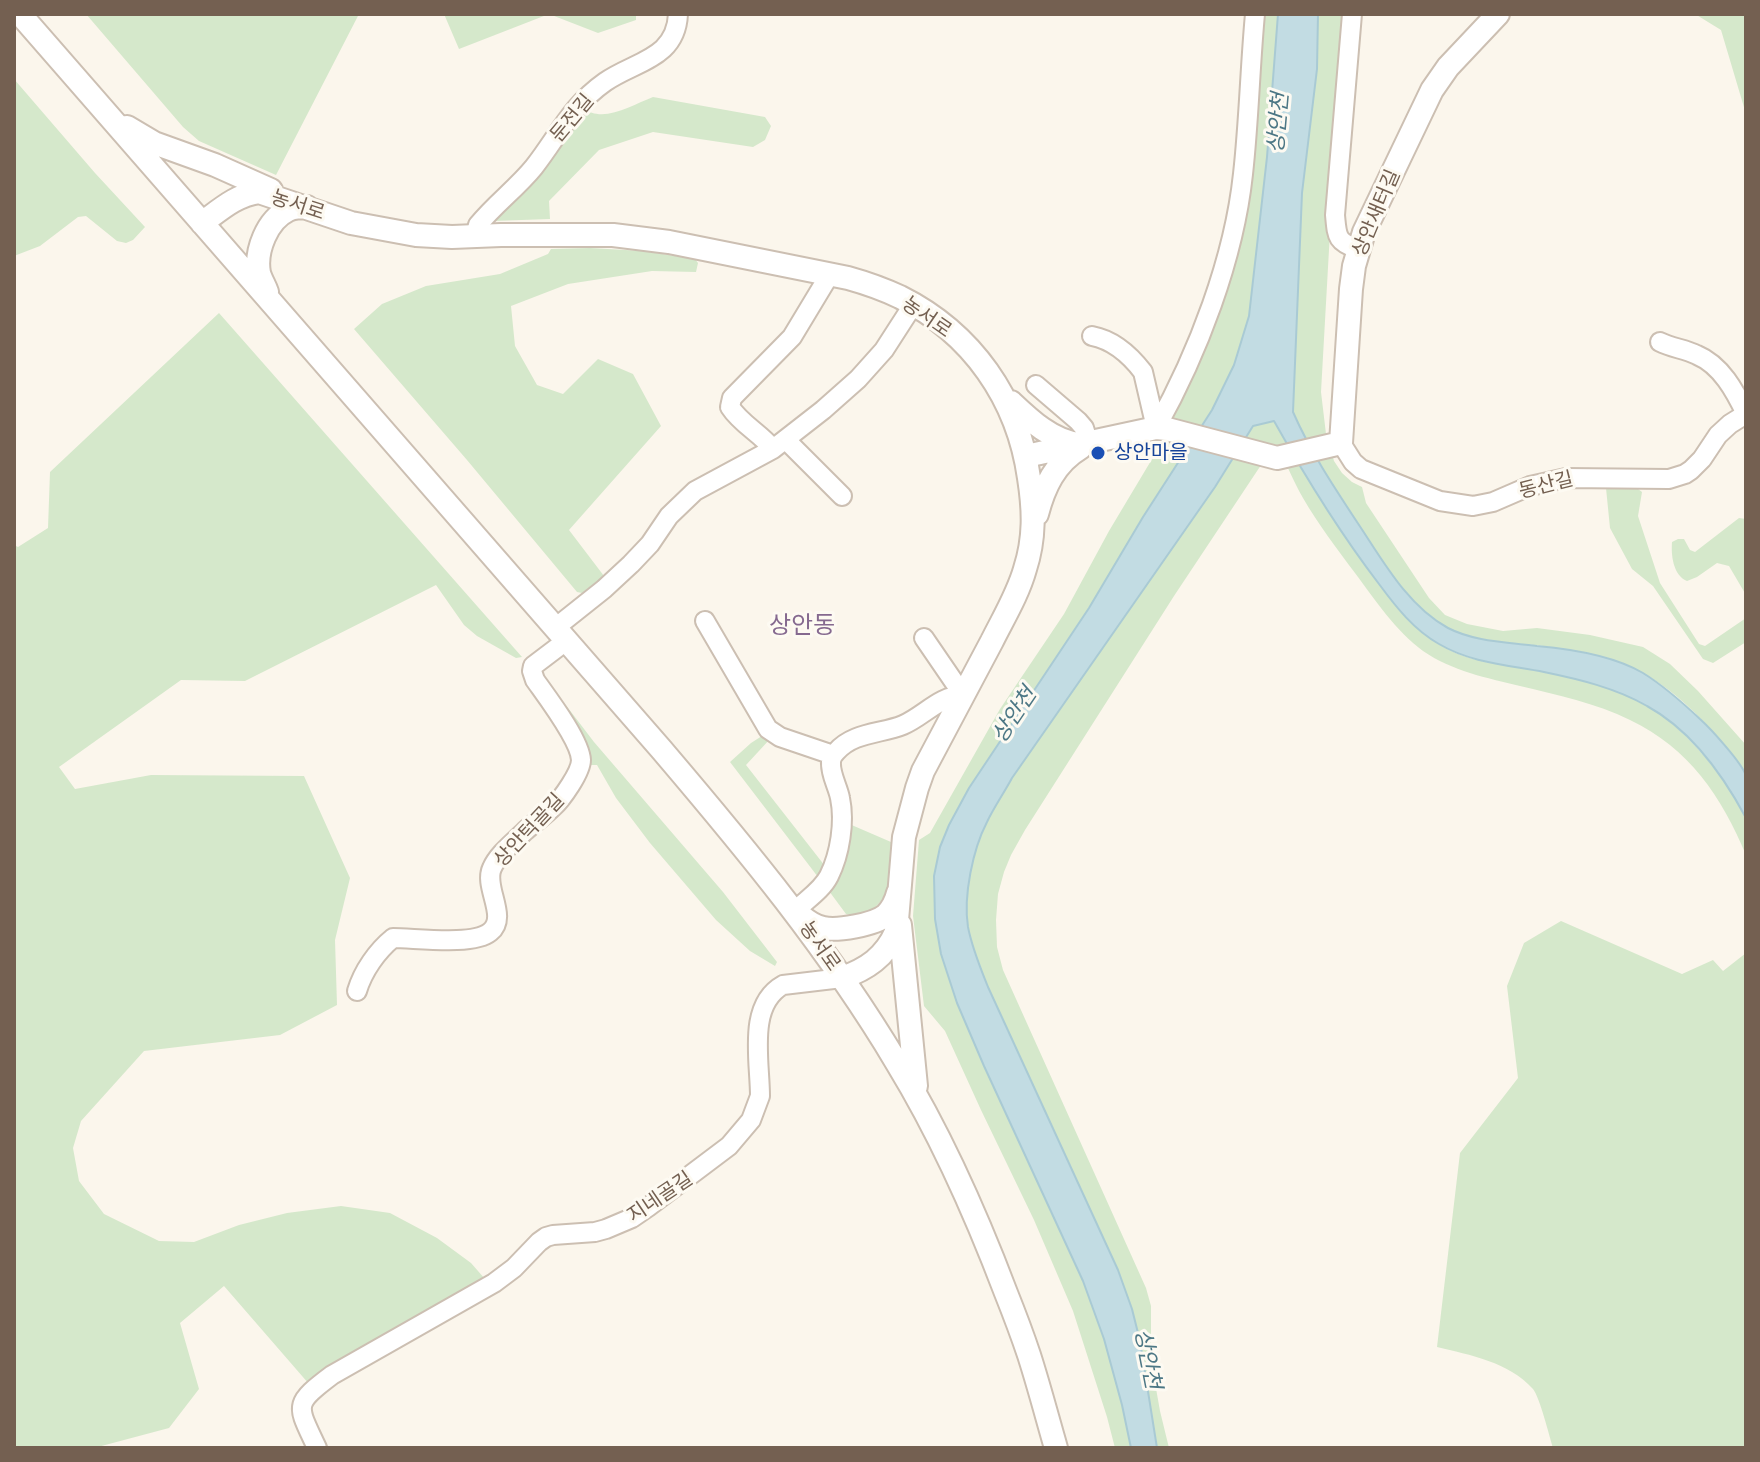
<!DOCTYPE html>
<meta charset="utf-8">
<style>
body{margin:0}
#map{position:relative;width:1760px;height:1462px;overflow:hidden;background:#fbf6ec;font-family:Lato,sans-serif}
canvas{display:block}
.frame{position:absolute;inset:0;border:16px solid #746051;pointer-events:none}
</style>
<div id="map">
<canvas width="1760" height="1462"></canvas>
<div class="frame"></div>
</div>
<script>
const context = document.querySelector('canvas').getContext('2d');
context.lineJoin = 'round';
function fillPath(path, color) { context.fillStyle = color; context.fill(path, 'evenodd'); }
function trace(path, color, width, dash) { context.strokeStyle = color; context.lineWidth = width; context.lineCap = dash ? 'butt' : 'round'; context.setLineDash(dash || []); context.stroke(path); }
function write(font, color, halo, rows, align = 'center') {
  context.font = font + ' Lato,"Noto Sans KR",sans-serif'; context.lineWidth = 6; context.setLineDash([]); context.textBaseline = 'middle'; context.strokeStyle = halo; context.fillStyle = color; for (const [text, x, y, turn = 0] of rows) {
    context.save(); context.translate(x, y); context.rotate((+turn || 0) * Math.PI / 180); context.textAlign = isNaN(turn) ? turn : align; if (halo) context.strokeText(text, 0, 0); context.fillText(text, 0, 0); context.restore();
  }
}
fillPath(new Path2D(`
 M 86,14 L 359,14 L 276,175 L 199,141 L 183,127 Z
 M 444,14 L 636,14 L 636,20 L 598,33 L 549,14 L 459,49 Z
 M 1260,14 L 1278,14 L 1267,157 L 1249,316 L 1234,365 L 1212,410 L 1143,517 L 1089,608 L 969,788 L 949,825 L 940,847 L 934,876 L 941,954 L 957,1003 L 984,1066 L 1083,1281 L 1104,1339 L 1122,1405 L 1131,1448 L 1115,1448 L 1107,1417 L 1073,1311 L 1034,1220 L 981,1110 L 945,1031 L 924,1006 L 913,916 L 919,840 L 930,833 L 1000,709 L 1064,614 L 1109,531 L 1158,449 L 1203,349 L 1221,297 Z
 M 1318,14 L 1348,14 L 1331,214 L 1321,392 L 1326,434 L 1334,461 L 1342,473 L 1352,482 L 1362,487 L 1366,503 L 1429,598 L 1445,615 L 1467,624 L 1503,631 L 1537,628 L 1590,635 L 1643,647 L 1670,664 L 1698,691 L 1746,745 L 1746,774 C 1713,727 1666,675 1608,658 C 1588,652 1564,649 1543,646 C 1511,642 1477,643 1448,628 C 1409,607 1384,563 1360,527 C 1336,490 1311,453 1293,412 L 1302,193 L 1317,69 Z
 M 1695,14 L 1746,14 L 1746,114 L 1721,30 Z
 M 14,79 L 95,173 L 145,227 L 133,240 L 126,243 L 117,241 L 86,216 L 78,217 L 40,246 L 14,256 Z
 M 653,97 L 765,117 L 771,126 L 765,140 L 753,147 L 653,132 L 599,150 L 549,201 L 550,219 L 493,221 L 583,108 C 603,124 632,105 653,97 Z
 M 590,248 L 643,251 L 695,259 L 698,263 L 696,272 L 652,271 L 568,284 L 511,306 L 515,346 L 537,385 L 563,394 L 598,359 L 633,374 L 661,426 L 569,530 L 604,576 L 582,593 L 577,592 L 467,460 L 354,329 L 382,304 L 426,286 L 500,274 L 548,254 L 551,249 Z
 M 219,313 L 522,657 L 516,658 L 477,636 L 464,625 L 436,585 L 245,681 L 181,680 L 59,767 L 75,789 L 151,775 L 304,776 L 350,878 L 335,940 L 337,1005 L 280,1035 L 144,1051 L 81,1121 L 73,1148 L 79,1181 L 104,1214 L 159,1241 L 194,1242 L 239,1225 L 287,1213 L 341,1206 L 390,1213 L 437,1238 L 471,1263 L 485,1279 L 309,1384 L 224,1286 L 180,1323 L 199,1389 L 169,1428 L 94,1448 L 14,1448 L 14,545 L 18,547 L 48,528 L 50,472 Z
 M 1274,421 C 1308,481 1344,540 1388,593 C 1402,611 1415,628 1434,641 C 1462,661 1498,664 1532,670 C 1569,676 1615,687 1647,706 C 1670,718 1689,739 1706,758 C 1717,771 1742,802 1746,819 C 1749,829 1746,844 1746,855 C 1722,797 1689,748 1630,720 C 1596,703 1557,695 1520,686 C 1487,678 1452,671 1423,651 C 1396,631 1375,600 1355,573 C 1337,549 1318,524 1303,498 C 1293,481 1286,461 1275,444 L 1174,596 L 1025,830 L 1011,855 L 1004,872 L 998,894 L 996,920 L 997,947 L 1003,970 L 1146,1288 L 1151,1306 L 1151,1360 L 1160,1411 L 1169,1448 L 1157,1448 L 1140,1341 L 1132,1309 L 1118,1270 L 988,987 C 980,967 972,948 968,927 C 963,896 973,849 987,822 C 994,807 1004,793 1012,778 L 1215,487 L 1253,426 Z
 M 1634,486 L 1642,492 L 1638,516 L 1660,583 L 1699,644 L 1705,646 L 1746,618 L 1746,642 L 1713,663 L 1703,659 L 1653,586 L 1632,569 L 1610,528 L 1606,488 Z
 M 1739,518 L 1746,519 L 1746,595 L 1729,566 L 1717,563 L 1697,577 L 1687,581 C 1673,575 1671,555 1672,542 L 1678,539 L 1684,539 L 1690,550 L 1695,552 Z
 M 565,704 L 594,742 L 723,892 L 777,962 L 775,966 L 750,951 L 716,920 L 650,843 L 616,798 L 597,765 L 588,765 L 583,742 Z
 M 765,734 L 770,739 L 746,765 L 825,866 L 818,877 L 730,762 L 751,743 Z
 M 847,823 L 891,842 C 890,867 894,896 870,911 C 861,917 855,917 846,914 L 829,891 Z
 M 1561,921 L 1682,974 L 1713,960 L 1723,971 L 1746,953 L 1746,1448 L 1553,1448 C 1549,1435 1540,1398 1533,1389 C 1509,1362 1470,1355 1437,1347 L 1460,1153 L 1518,1078 L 1507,986 L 1524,943 Z`), '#d5e8cb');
const water = new Path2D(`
 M 1278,14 L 1318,14 L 1317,69 L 1302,193 L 1293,412 C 1311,453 1336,490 1361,528 C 1384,563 1409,607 1448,628 C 1475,642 1508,642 1537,646 C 1571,649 1614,656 1643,673 C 1664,686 1682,702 1700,719 C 1710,728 1743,764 1746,776 C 1749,788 1746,805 1746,818 C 1723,775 1691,730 1647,706 C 1616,688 1578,679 1544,672 C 1508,665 1471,663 1439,644 C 1414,630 1396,607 1379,584 C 1340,533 1306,478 1274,421 L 1253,426 L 1215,487 L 1012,778 C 1004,793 994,807 987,822 C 973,849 963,896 968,927 C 972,948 980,967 988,987 L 1118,1270 L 1132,1309 L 1140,1341 L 1157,1448 L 1131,1448 L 1122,1405 L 1104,1339 L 1083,1281 L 984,1066 L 957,1003 L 941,954 L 935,919 L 934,876 L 940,847 L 949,825 L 969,788 L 1089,608 L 1143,517 L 1212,410 L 1234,365 L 1249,316 L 1267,157 Z`);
fillPath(water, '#c2dce3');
trace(water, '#a9cad4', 2);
const minor = new Path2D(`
 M 1352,14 L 1335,215 C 1337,236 1336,242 1358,249
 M 475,236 L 478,225 C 495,204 517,188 534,167 C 559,135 571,106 605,82 C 635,61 676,59 678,14
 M 1092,336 C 1113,340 1130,355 1143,372 L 1156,428
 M 1036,385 L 1078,421 L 1084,428 L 1089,444
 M 1156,428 C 1198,353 1234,259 1243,174 C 1249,121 1250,67 1255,14
 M 786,440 L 842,496
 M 1341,443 L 1353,462 L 1361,469 L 1440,501 L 1473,506 L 1493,502 L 1530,486 L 1566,478 L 1669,479 L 1685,474 L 1691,470 L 1702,459 L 1718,435 L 1730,424 L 1746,414 C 1735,391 1721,365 1697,355 C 1685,349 1672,348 1660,342
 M 773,449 C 760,433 741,424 730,407 L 732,398 L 792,337 L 830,274
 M 705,621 L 768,729 L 780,737 L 833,755
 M 555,628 L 604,589 L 631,564 L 650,544 L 669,516 L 695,491 L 773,449 L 823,410 L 858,379 L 884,350 L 913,305
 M 795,911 C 806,900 822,890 829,876 C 840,854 845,822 840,798 C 838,787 830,774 831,762 C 831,758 833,755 836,752 C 853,732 881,734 903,725 C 924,716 939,696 963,695 L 924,638
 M 357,991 C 363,971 377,951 393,938 C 416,938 473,946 490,932 C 509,917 483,887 492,868 C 498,854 514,842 525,831 C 534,823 544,816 553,807 C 562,799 581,772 581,760 C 580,740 547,697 535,680 L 532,671 L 533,666 L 566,641
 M 317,1448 C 297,1405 292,1405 332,1375 L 494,1283 L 514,1268 L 539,1242 L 546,1237 L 553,1235 L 595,1232 L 606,1229 L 632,1218 L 648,1207 L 729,1146 L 751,1120 L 760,1096 C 760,1061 747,1005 783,985 L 842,978`);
const tertiary = new Path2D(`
 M 20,14 L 661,749 C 747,850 829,949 897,1063 C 941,1135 976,1214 1006,1293 C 1014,1313 1022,1334 1029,1355 C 1039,1386 1047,1417 1056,1448
 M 127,127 L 154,143 L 215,165 L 271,190
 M 202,223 C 220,210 236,195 259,192 L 351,223 L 416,235 L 452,237 L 501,235 L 613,235 L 669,242 L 848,278 C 866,283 883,289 900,297 C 972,333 1018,399 1029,478 C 1034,510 1035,538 1025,569 C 1018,594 1004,617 992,641 C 969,684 946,727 923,771 L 917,788 L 904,837 L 896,932 C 885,957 867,969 842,978
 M 267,292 C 265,286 261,280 259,273 C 255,251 267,220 288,210 C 294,207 301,207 307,207
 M 1011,402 C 1030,420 1052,441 1079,444
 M 1026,456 L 1156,428 L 1167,429 L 1277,458 L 1341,443 L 1351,289 L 1354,266 L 1364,232 L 1432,90 L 1448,67 L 1498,14
 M 1037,514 C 1044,487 1055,463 1080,448
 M 800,915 C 807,921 814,926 823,928 C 837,931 874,925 886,915 C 892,909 896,901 898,893
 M 900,925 L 916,1086`);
trace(minor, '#ccbfb2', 22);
trace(tertiary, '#ccbfb2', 26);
trace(minor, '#fff', 18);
trace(tertiary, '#fff', 22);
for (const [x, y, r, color] of [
 [1098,453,8,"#1a4fb4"]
]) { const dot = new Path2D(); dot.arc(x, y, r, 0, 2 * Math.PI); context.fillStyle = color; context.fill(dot); trace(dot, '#fdfaf2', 3); }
write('20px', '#746051', '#fdfaf2', [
 ["둔전길",572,118,-50],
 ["농서로",298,205,18],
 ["상안새터길",1376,213,-67],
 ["농서로",927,317,35],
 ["동산길",1546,485,-14],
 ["상안턱골길",529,830,-47],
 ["농서로",820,946,55],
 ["지네골길",660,1197,-34]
]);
write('20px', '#164399', '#fdfaf2', [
 ["상안마을",1114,453]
], 'left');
write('italic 22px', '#4c7785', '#fdfaf2', [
 ["상안천",1278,123,-85],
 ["상안천",1014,715,-56],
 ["상안천",1148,1359,79]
]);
write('24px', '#85698f', '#fdfaf2', [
 ["상안동",802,625]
]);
</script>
